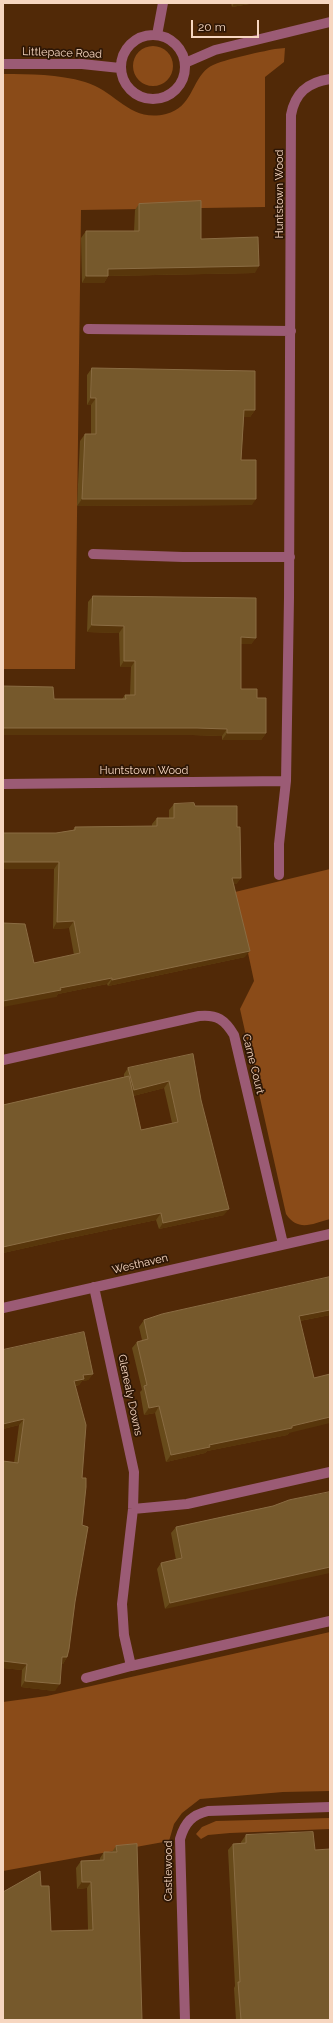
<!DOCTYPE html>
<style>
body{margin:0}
#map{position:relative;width:333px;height:2023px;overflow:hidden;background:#512907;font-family:Raleway,sans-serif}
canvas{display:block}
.frame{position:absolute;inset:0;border:4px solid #f6d6c0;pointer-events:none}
.scale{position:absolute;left:191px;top:20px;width:68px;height:18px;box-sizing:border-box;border:2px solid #f6d6c0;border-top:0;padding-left:5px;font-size:12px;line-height:14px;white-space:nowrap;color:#f6d6c0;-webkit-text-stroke:3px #2d1605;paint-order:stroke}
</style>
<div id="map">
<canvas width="333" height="2023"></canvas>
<div class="frame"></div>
<div class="scale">20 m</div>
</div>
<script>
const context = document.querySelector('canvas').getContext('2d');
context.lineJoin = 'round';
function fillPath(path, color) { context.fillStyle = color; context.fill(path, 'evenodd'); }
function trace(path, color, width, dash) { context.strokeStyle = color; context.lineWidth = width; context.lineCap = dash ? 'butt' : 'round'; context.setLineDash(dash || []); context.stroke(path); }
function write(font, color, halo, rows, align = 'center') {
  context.font = font + ' Raleway,sans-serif'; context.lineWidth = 3.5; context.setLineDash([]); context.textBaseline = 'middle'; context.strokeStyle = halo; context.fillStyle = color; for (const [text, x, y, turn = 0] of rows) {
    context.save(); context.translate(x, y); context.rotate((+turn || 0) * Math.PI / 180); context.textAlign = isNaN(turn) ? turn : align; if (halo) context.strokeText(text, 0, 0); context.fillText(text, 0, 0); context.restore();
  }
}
fillPath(new Path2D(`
 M133 66a20 20 0 1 1 40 0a20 20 0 1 1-40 0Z
 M 285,48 L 284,62 L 265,77 L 265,207 L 81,210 L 75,669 L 3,669 L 3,74 C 30,74 58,74 85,82 C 116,91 130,123 166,114 C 193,107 191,81 208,68 C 218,60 261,52 275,49 Z
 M 330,869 L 330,1219 C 312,1224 298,1232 286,1214 L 240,1009 L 254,981 L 235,892 Z
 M 330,1632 L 330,1791 L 283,1792 L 200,1799 L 182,1813 L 174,1824 L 169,1841 L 3,1871 L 3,1702 L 47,1696 Z
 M 330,1818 L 330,1829 L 230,1833 L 208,1835 L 201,1839 L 196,1834 L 202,1827 L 216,1821 Z`), '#8a4b18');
trace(new Path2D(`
 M121 67a32 32 0 1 1 64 0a32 32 0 1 1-64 0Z
 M 157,35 L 163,3
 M 185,63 L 215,50 L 330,22
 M 3,64 L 82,64 L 120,68
 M 88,329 L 291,331
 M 93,554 L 183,557 L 290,557
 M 3,784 L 286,781
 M 279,875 L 279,844 L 286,781 L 289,598 L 291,115 C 295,93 308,82 330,79
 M 3,1060 L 199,1016 C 217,1014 225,1020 234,1035 L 283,1244
 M 94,1287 L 134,1472 L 133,1509 L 122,1604 L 124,1635 L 131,1666
 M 3,1308 L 330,1234
 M 133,1509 L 187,1504 L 330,1472
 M 86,1678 L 131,1666 L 330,1621
 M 185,2020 L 180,1839 C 185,1822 192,1815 208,1811 L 330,1807`), '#9b5b75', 10);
fillPath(new Path2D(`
 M 231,3 L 255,3 L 232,7 Z
 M 139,204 L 201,239 L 255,273 L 108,276 L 104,283 L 82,283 L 81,238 L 86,231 L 134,231 L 135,210 Z
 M 92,368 L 255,410 L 250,417 L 244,417 L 241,460 L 252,505 L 77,506 L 80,441 L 85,434 L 91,434 L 91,405 L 87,405 L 87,375 Z
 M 93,596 L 256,638 L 251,644 L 241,644 L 241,689 L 257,698 L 266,733 L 261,740 L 222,740 L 222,736 L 192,735 L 54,699 L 122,699 L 125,695 L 130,695 L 131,667 L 120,667 L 119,633 L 87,632 L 88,602 Z
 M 174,804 L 195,806 L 237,827 L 241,878 L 236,884 L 234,884 L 245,957 L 108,986 L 107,984 L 58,994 L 56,997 L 34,963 L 74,955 L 69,928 L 53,929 L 54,869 L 56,833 L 73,830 L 75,827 L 152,826 L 152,824 L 157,818 L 169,818 L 169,810 Z
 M 193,1054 L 201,1100 L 224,1215 L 159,1229 L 156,1220 L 61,1240 L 3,1253 L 3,1105 L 124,1077 L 124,1074 L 128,1068 ZM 164,1088 L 172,1123 L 141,1130 L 133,1096 Z
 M 330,1277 L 330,1316 L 330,1315 L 300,1321 L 289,1433 L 287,1435 L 207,1451 L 205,1453 L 166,1462 L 155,1413 L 144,1415 L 140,1392 L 142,1390 L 132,1348 L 137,1342 L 142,1340 L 139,1327 L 144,1320 Z
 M 93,1374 L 88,1380 L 82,1381 L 79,1385 L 76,1386 L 82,1478 L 82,1525 L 75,1602 L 67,1657 L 63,1664 L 61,1664 L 55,1691 L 21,1687 L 22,1670 L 3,1668 L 3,1461 L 14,1463 L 19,1425 L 3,1429 Z
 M 273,1506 L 165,1609 L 157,1569 L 161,1563 L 176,1560 L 171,1533 L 176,1527 Z
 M 246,1835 L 315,1850 L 330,2020 L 236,2020 L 234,1988 L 235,1986 L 228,1850 L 233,1844 L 241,1843 L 241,1842 Z
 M 116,1846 L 142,2020 L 3,2020 L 41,1886 L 51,1931 L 88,1930 L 87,1888 L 77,1889 L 76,1868 L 81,1861 L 100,1860 L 100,1858 L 104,1852 L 112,1852 Z`), '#674a1a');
fillPath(new Path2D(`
 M 234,3 L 255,3 L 232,7 Z
 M 259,266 L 255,273 L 104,276 L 108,269 Z
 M 86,276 L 108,276 L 104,283 L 82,283 Z
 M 91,398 L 96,398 L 91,405 L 87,405 Z
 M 244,410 L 255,410 L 250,417 L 240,417 Z
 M 82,499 L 256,499 L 252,505 L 77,506 Z
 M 92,625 L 124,626 L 119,633 L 87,632 Z
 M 241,637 L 256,638 L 251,644 L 237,644 Z
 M 124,661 L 135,661 L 131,667 L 120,667 Z
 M 3,728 L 197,728 L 227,729 L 222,736 L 192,735 L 3,735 Z
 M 227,733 L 266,733 L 261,740 L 222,740 Z
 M 3,862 L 59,862 L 54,869 L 3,869 Z
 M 232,878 L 241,878 L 236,884 L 228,884 Z
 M 74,921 L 69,928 L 53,929 L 57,922 Z
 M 250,951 L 245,957 L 108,986 L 112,980 Z
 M 112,978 L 107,984 L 58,994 L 56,997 L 3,1007 L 3,1001 L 60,988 Z
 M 169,1081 L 164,1088 L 129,1097 L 134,1090 Z
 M 229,1209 L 224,1215 L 159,1229 L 163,1223 Z
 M 161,1213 L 156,1220 L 61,1240 L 3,1253 L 3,1247 L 66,1233 Z
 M 330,1310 L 330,1315 L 294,1322 L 299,1316 Z
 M 93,1374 L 88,1380 L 82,1381 L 79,1385 L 70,1387 L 74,1381 L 83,1375 Z
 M 159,1406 L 155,1413 L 144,1415 L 149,1408 Z
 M 330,1417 L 330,1423 L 289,1433 L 287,1435 L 207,1451 L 205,1453 L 166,1462 L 171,1455 L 209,1445 Z
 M 24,1419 L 19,1425 L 3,1429 L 3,1424 Z
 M 330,1567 L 330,1573 L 165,1609 L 170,1603 Z
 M 62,1657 L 67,1657 L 63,1664 L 57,1663 Z
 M 3,1661 L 27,1664 L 22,1670 L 3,1668 Z
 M 25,1681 L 60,1684 L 55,1691 L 21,1687 Z
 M 82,1882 L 91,1882 L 87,1888 L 77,1889 Z`), '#58360b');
const building = new Path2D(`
 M 201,201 L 201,239 L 258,237 L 259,266 L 108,269 L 108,276 L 86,276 L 86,231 L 139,231 L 139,204 Z
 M 92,368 L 255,371 L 255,410 L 244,410 L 241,460 L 256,460 L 256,499 L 82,499 L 85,434 L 96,434 L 96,398 L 91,398 Z
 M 93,596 L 256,598 L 256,638 L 241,637 L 241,689 L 257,689 L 257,698 L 266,698 L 266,733 L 227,733 L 227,729 L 197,728 L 3,728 L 3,686 L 53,687 L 54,699 L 126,699 L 125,695 L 135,695 L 135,661 L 124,661 L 124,626 L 92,625 Z
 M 194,803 L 195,806 L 237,806 L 237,827 L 240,827 L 241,878 L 232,878 L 250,951 L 112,980 L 112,978 L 60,988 L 61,990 L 3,1001 L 3,923 L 25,924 L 34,963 L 80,953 L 74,921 L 57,922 L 59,862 L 3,862 L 3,833 L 56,833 L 75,830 L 75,827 L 157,826 L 157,818 L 174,818 L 174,804 Z
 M 193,1054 L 201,1100 L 229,1209 L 163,1223 L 161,1213 L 66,1233 L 3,1247 L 3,1105 L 129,1076 L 141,1130 L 178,1122 L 169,1081 L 134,1090 L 128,1068 Z
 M 330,1277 L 330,1310 L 299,1316 L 314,1378 L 330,1374 L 330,1417 L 292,1426 L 292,1428 L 209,1445 L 210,1447 L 171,1455 L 159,1406 L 149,1408 L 144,1386 L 147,1385 L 137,1342 L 148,1339 L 144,1320 L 162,1314 Z
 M 84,1332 L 93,1374 L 83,1375 L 84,1379 L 74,1381 L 86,1425 L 82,1478 L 86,1478 L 86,1487 L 82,1525 L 88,1527 L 75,1602 L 69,1649 L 67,1657 L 62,1657 L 60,1684 L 25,1681 L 27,1664 L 3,1661 L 3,1461 L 18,1463 L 24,1419 L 3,1424 L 3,1350 Z
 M 330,1492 L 330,1567 L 170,1603 L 161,1563 L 182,1558 L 176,1527 L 273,1506 L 289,1500 Z
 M 313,1832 L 315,1850 L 330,1849 L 330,2020 L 241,2020 L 238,1982 L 240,1982 L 233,1844 L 246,1843 L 246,1835 Z
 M 137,1844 L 142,2020 L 3,2020 L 3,1892 L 40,1871 L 41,1886 L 49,1886 L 51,1931 L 93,1930 L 91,1882 L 82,1882 L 81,1861 L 104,1860 L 104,1852 L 117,1852 L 116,1846 Z`);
fillPath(building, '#76592c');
trace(building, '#8a6c43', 1);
write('11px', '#f6d6c0', '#2d1605', [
 ["Littlepace Road",62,53,2],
 ["Huntstown Wood",280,194,-90],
 ["Huntstown Wood",144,771],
 ["Carne Court",253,1064,76],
 ["Westhaven",140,1264,-13],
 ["Glenealy Downs",130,1395,78],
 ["Castlewood",169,1871,-90]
]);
</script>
